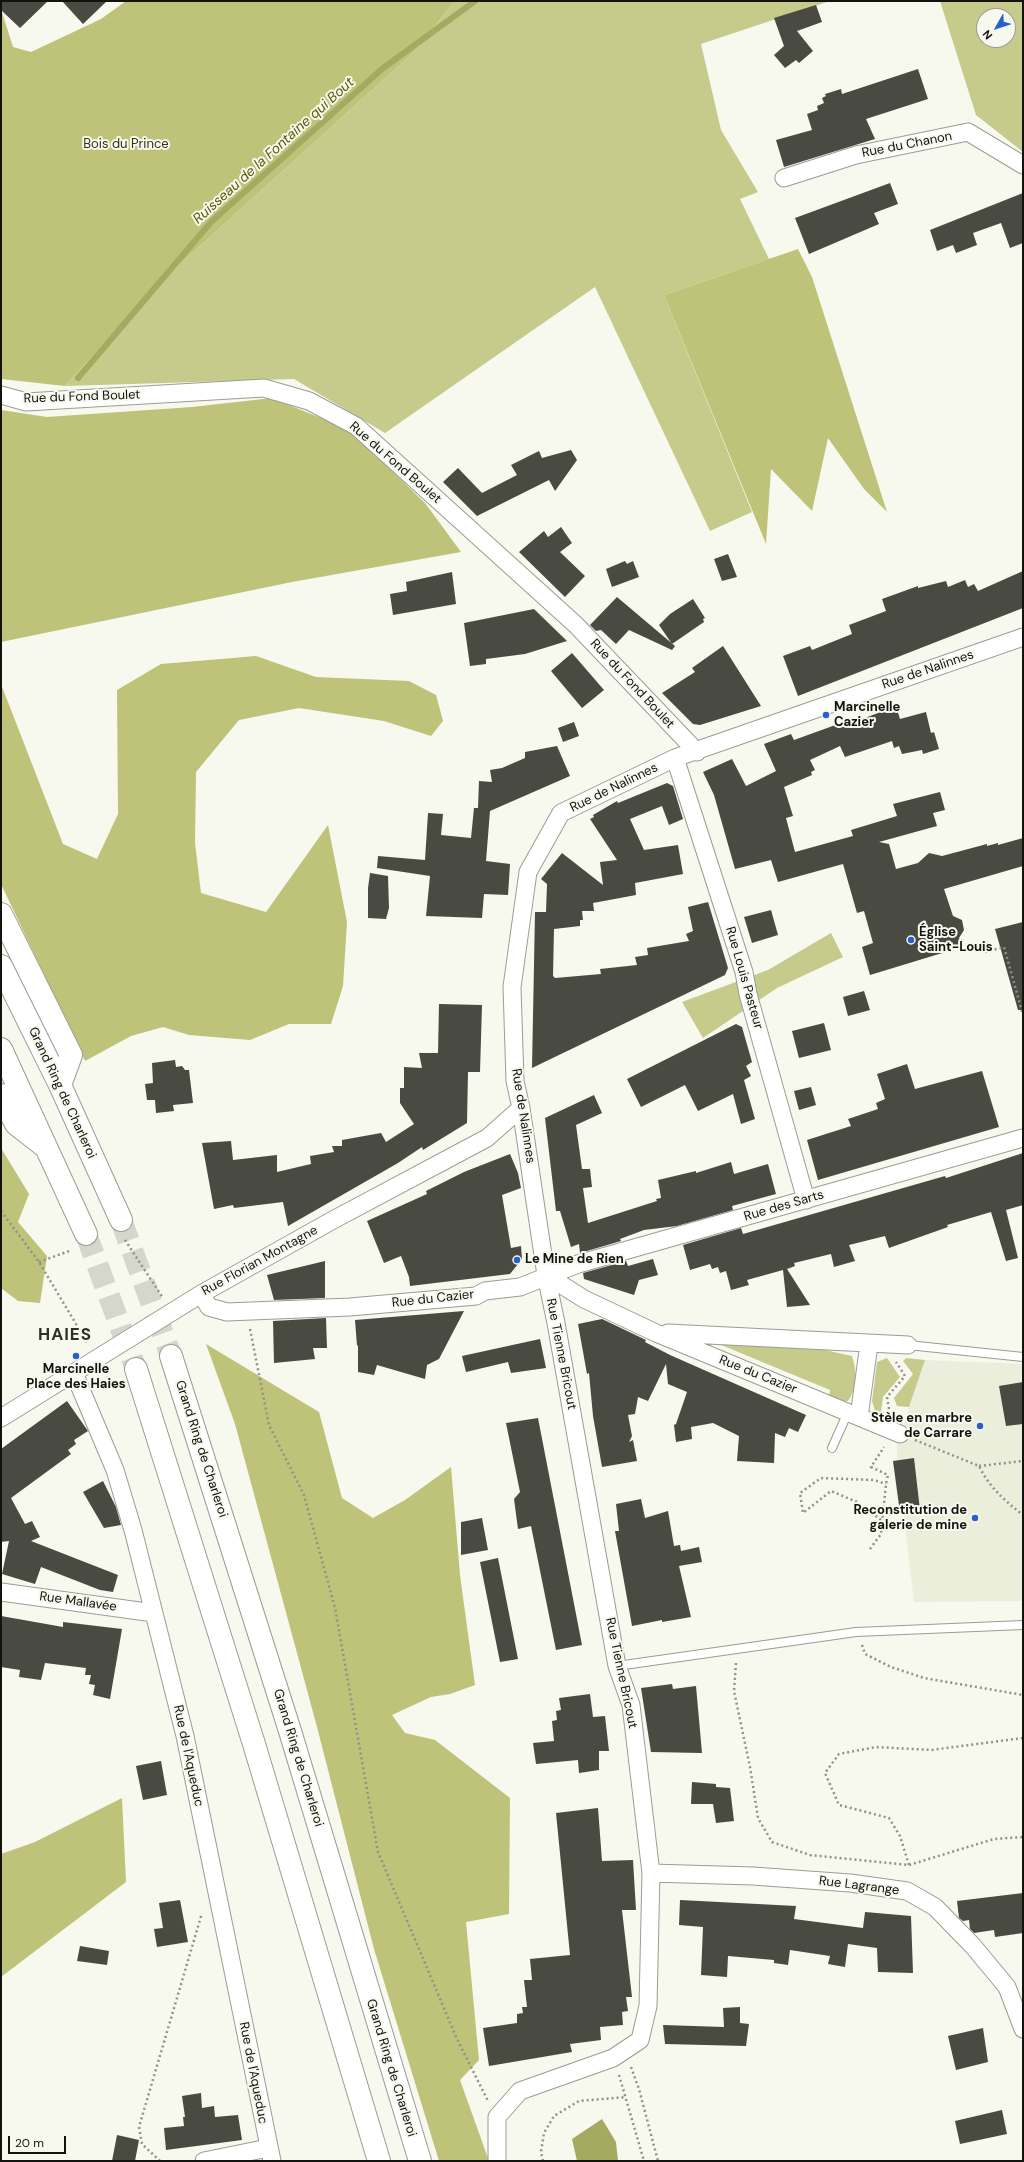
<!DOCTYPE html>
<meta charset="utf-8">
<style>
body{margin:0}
#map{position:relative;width:1024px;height:2162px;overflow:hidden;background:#f7f8ee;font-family:"DM Sans",sans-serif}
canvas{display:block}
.frame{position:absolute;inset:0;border:2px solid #12120f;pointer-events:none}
.north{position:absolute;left:976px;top:8px;width:40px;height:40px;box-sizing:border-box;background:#f7f8ee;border:1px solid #9b9c95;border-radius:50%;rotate:231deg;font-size:11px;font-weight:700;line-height:16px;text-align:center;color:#12120f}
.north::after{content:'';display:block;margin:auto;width:14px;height:18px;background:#2560cc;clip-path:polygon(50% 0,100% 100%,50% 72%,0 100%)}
.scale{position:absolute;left:8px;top:2136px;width:58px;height:18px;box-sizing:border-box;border:2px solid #12120f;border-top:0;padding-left:5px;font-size:12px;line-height:14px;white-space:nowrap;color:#12120f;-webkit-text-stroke:3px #f7f8ee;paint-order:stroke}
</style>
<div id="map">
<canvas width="1024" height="2162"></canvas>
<div class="frame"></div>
<div class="north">N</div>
<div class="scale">20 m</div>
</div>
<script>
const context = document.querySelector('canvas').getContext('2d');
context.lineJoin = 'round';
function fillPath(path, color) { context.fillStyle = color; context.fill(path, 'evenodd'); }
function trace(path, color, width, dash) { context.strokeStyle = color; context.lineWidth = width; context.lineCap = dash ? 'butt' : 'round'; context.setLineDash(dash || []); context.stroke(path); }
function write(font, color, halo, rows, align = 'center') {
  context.font = font + ' "DM Sans",sans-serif'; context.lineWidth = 4; context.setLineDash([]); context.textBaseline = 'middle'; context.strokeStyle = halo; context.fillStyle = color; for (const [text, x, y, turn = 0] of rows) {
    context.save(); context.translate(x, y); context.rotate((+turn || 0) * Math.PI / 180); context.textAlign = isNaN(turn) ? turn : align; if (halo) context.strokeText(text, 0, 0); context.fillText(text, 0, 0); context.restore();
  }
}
fillPath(new Path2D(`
 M 925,1360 L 1023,1364 L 1023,1601 L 914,1602 L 897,1463 L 897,1443 Z`), '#eceedc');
fillPath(new Path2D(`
 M 455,1 L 830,1 L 701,44 L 721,130 L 758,192 L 740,199 L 769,259 L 664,295 L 752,512 L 710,531 L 595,287 L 385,433 L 294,379 L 65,386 L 157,285 L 413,53 Z
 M 940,1 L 1023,1 L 1023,152 L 976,115 ZM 984,16 L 1008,16 L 1008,40 L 984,40 Z
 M 831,933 L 843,957 L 777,988 L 703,1038 L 682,1002 L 768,970 Z
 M 705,1338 L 820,1349 L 852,1356 C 857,1372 858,1387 848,1401 L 835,1401 L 829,1397 L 830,1390 L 714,1342 L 709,1346 L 707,1345 Z
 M 887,1358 L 900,1377 L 883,1397 L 881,1412 L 875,1411 L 872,1401 L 877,1362 Z
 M 906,1358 L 925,1360 L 909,1407 L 897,1406 L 894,1398 L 913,1374 L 903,1361 Z`), '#c6cb8b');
fillPath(new Path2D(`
 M 126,1 L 455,1 L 413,53 L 157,285 L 65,386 L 1,379 L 1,9 L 13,47 L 31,52 L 101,19 Z
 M 798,249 L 812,277 L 887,512 L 864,489 L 828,438 L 812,511 L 771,469 L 766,544 L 664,295 Z
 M 272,398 L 350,430 L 425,503 L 461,552 L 292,582 L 1,642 L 1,410 L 47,417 L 192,407 Z
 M 256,656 L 316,677 L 409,681 L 436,695 L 443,721 L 431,736 L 384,721 L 299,708 L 239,720 L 196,772 L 195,843 L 201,893 L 266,912 L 328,825 L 347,922 L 343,986 L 331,1024 L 289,1024 L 250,1040 L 189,1035 L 163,1027 L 131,1036 L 85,1061 L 1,884 L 1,684 L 63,844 L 97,859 L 118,814 L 117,690 L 161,664 Z
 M 1,1148 L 29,1194 L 18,1222 L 47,1256 L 40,1303 L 18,1301 L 1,1288 Z
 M 206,1344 L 319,1412 L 342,1498 L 373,1518 L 405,1500 L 451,1467 L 460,1575 L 475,1685 L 450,1694 L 431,1697 L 392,1715 L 405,1733 L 435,1740 L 510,1798 L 509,1914 L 466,1922 L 479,2060 L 460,2080 L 489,2161 L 439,2161 L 374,1949 L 317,1727 L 235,1424 Z
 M 122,1798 L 126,1882 L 1,1977 L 1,1854 L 35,1842 Z`), '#bec379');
fillPath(new Path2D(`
 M 602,2119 L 616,2142 L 618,2161 L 577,2161 L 572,2139 Z`), '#a5aa61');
trace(new Path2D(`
 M 78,378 L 211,222 L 382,69 L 475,1`), '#a5aa61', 6);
fillPath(new Path2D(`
 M 1,1 L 48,1 L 20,28 L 1,10 Z
 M 62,1 L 107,1 L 83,24 Z
 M 816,5 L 822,22 L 797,31 L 813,51 L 799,63 L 796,60 L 785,68 L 774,55 L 784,46 L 774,18 Z
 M 918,69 L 928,99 L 866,119 L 875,139 L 784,167 L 776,140 L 812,130 L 807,114 L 818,110 L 817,106 L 824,103 L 822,98 L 826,96 L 825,94 L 841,89 L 842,94 Z
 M 890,183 L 898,204 L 874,213 L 879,224 L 809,254 L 795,218 Z
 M 1023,193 L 1023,243 L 1010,248 L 1001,223 L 973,233 L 977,245 L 956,253 L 953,245 L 937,251 L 930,230 Z
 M 571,450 L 577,460 L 555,491 L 549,480 L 477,516 L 443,482 L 458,468 L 482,493 L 517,475 L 511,465 L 539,451 L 542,458 Z
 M 561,527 L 572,543 L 560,552 L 585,576 L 565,597 L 519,552 L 544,531 L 548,537 Z
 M 728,554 L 737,577 L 722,581 L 714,559 Z
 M 625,561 L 627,564 L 633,561 L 639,577 L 612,587 L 606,569 Z
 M 1023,571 L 1023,608 L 798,696 L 783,656 L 810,646 L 812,650 L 852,634 L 849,625 L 886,611 L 882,599 L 918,586 L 918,588 L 946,581 L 948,587 L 965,580 L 968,587 L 974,584 L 978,591 Z
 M 452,572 L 456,604 L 393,615 L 390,594 L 407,591 L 406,582 Z
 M 617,597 L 675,646 L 672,650 L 629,630 L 616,644 L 601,630 L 596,631 L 590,625 Z
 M 693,599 L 705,618 L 703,619 L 704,622 L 672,644 L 659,625 L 670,614 Z
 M 534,609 L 567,641 L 525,654 L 486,659 L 486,664 L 470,666 L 464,623 Z
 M 723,646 L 761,706 L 700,725 L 693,724 L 662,693 L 695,672 L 692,668 Z
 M 572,653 L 604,690 L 582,708 L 551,671 Z
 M 896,706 L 900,719 L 926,712 L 931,733 L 934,732 L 939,749 L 923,754 L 922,750 L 902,754 L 899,746 L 894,748 L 892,741 L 845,757 L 840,746 L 810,760 L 815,770 L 811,772 L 812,775 L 784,787 L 793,816 L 786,818 L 795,852 L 853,836 L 851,830 L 897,816 L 893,804 L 940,792 L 945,810 L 933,813 L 937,826 L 879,842 L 889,844 L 896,869 L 918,863 L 929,853 L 942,856 L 987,844 L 987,846 L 998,843 L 998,845 L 1023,838 L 1023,866 L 944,889 L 953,916 L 962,920 L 964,930 L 959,938 L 962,947 L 870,975 L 862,947 L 873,943 L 864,911 L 857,913 L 843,864 L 778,882 L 771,860 L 735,869 L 714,795 L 703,772 L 732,759 L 746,786 L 776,771 L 764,744 L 791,734 L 794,740 L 841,723 L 842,727 Z
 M 574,722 L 579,736 L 563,742 L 558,728 Z
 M 557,746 L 570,776 L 490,811 L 486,861 L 510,864 L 509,880 L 508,895 L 484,894 L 482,918 L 426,916 L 430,876 L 377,868 L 378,856 L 425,860 L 428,813 L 443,814 L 441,835 L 471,838 L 474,808 L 478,808 L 479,781 L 492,782 L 490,770 L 502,768 L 525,758 L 525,752 Z
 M 667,783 L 673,786 L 683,819 L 669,825 L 662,806 L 630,819 L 644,850 L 678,845 L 683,874 L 635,883 L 636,895 L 593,903 L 594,911 L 582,911 L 583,920 L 580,920 L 580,926 L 554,929 L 553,976 L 555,978 L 601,974 L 600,969 L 637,965 L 635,957 L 648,955 L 647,948 L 689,941 L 686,934 L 693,931 L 688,907 L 708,902 L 728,968 L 725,975 L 532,1068 L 535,912 L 546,912 L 547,884 L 541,879 L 562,853 L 603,885 L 600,862 L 617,860 L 590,819 L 594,817 L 593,815 L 617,801 L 618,803 Z
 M 370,873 L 388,876 L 389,908 L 386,919 L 368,918 L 368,888 Z
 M 771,910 L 778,935 L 752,943 L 744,917 Z
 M 1023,922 L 1023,1010 L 1018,1010 L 995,929 Z
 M 864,991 L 870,1010 L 848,1016 L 843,997 Z
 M 439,1004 L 482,1005 L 480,1072 L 468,1072 L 467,1123 L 423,1150 L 422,1147 L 398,1163 L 288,1226 L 283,1202 L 234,1208 L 233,1205 L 214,1209 L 202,1143 L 231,1141 L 233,1160 L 277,1155 L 277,1172 L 311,1164 L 310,1156 L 334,1152 L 332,1146 L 342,1146 L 342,1140 L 381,1133 L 386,1142 L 414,1124 L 400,1103 L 400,1088 L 404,1088 L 404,1067 L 422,1068 L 419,1053 L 438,1053 Z
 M 824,1023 L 831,1050 L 799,1058 L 792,1031 Z
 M 736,1024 L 742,1027 L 752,1062 L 746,1066 L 751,1076 L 744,1080 L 755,1119 L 741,1124 L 733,1094 L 698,1111 L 685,1085 L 641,1107 L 627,1079 Z
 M 175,1060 L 176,1067 L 182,1066 L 185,1070 L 189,1070 L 193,1103 L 173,1105 L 174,1111 L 156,1113 L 155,1100 L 147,1100 L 145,1084 L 153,1083 L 152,1063 Z
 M 907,1064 L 915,1089 L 982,1071 L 999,1127 L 818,1180 L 807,1140 L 851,1126 L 848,1119 L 878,1109 L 876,1103 L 885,1099 L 877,1074 Z
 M 811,1087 L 816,1105 L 799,1110 L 794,1091 Z
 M 594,1095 L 602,1113 L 576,1125 L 582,1169 L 590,1169 L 592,1187 L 583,1188 L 588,1223 L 657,1201 L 656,1199 L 661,1198 L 658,1180 L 696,1171 L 696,1173 L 731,1162 L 734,1174 L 768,1164 L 776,1194 L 732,1206 L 733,1210 L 677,1226 L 644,1230 L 620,1239 L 621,1241 L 580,1253 L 579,1244 L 571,1247 L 560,1211 L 556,1211 L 545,1118 Z
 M 1023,1153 L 1023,1205 L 1006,1210 L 1018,1258 L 1006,1261 L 991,1212 L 947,1225 L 948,1227 L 889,1248 L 885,1236 L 849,1245 L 855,1261 L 834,1267 L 831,1254 L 794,1263 L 795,1266 L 787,1269 L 810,1305 L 787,1307 L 783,1270 L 747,1280 L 749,1285 L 731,1290 L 726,1271 L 720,1273 L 718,1267 L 712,1269 L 710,1264 L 690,1270 L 683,1245 L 741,1228 L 743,1234 L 945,1176 L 946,1178 Z
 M 510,1154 L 518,1173 L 521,1188 L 502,1195 L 511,1248 L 521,1246 L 522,1259 L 510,1274 L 410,1286 L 409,1277 L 401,1256 L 384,1263 L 367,1221 L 427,1194 L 426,1191 L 464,1172 Z
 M 653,1259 L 658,1275 L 639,1280 L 634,1295 L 584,1279 L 583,1273 L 626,1261 L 628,1266 Z
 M 325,1261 L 325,1298 L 274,1300 L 267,1275 Z
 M 464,1311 L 439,1359 L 427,1365 L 425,1379 L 377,1365 L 374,1375 L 358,1372 L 358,1345 L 357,1346 L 355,1320 Z
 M 326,1318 L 327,1348 L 313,1348 L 315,1359 L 274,1363 L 273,1321 Z
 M 602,1319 L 646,1340 L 645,1342 L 670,1355 L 806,1415 L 798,1432 L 789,1428 L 785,1437 L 775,1433 L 774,1463 L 737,1461 L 739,1436 L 713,1423 L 691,1427 L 692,1439 L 676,1442 L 674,1425 L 676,1424 L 687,1392 L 668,1384 L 666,1364 L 648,1401 L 638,1397 L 635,1414 L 628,1415 L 632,1436 L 629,1442 L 633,1440 L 637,1461 L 602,1467 L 593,1416 L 589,1373 L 587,1374 L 578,1324 Z
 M 540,1339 L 546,1368 L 511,1373 L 508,1362 L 466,1372 L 462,1356 Z
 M 1023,1382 L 1023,1424 L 1006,1426 L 999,1386 Z
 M 67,1401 L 88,1431 L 74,1440 L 76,1444 L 68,1450 L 71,1454 L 11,1498 L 25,1524 L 32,1521 L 40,1537 L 31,1541 L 118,1575 L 113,1592 L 100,1590 L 41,1567 L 35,1584 L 2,1574 L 9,1541 L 1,1542 L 1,1449 Z
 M 538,1418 L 582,1645 L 556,1650 L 531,1526 L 518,1529 L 514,1499 L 520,1492 L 506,1423 Z
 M 914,1458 L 920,1510 L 900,1513 L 893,1461 Z
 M 103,1481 L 116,1507 L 121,1525 L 104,1528 L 83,1492 Z
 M 641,1499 L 645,1518 L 668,1511 L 674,1546 L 680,1545 L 681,1551 L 699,1547 L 702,1562 L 679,1566 L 691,1617 L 662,1622 L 662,1620 L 632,1626 L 615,1531 L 619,1531 L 616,1504 Z
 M 482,1518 L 488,1550 L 461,1555 L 461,1522 Z
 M 498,1558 L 518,1659 L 500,1662 L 480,1562 Z
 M 1,1616 L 63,1627 L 63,1622 L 122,1629 L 110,1699 L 93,1695 L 95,1685 L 89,1684 L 91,1675 L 85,1675 L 86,1668 L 45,1663 L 41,1680 L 19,1677 L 20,1670 L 1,1667 Z
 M 672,1684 L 673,1689 L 696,1686 L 702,1753 L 651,1752 L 641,1688 Z
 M 590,1694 L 593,1717 L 605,1716 L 609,1751 L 599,1751 L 599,1770 L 579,1773 L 578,1760 L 536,1764 L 533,1743 L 554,1741 L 552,1721 L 557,1720 L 556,1711 L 561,1710 L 559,1698 Z
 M 161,1761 L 167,1795 L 143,1800 L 136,1766 Z
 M 692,1782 L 716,1784 L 716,1787 L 730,1788 L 734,1821 L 716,1823 L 713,1804 L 691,1804 Z
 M 598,1808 L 602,1861 L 633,1860 L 636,1910 L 622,1910 L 632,1997 L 626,1997 L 628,2011 L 622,2012 L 623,2025 L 600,2027 L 601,2040 L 570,2044 L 572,2052 L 489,2066 L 483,2028 L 517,2023 L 517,2014 L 523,2013 L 522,2007 L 527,2007 L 524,1980 L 532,1980 L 530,1959 L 570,1955 L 556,1813 Z
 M 1023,1893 L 1023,1933 L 995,1937 L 994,1930 L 974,1933 L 970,1929 L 969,1920 L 963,1921 L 959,1918 L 957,1901 Z
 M 180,1900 L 188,1942 L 157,1947 L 154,1929 L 163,1928 L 159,1903 Z
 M 680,1900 L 796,1906 L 794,1919 L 863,1928 L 865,1912 L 911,1916 L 913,1973 L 878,1972 L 877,1948 L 848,1944 L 845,1967 L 828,1964 L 830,1956 L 790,1950 L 788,1965 L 774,1963 L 774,1960 L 728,1956 L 727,1977 L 701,1975 L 703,1927 L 679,1925 Z
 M 80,1946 L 109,1951 L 107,1965 L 77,1961 Z
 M 740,2007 L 740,2023 L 749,2024 L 746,2046 L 665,2044 L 663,2025 L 724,2027 L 723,2008 Z
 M 983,2028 L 988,2062 L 956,2070 L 948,2036 Z
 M 201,2093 L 202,2108 L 214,2106 L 215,2117 L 238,2115 L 242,2140 L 166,2150 L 164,2128 L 184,2126 L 183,2117 L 185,2117 L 182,2096 Z
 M 1002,2110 L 1007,2134 L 960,2144 L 955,2121 Z
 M 117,2135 L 139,2140 L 135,2161 L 112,2161 Z`), '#494a41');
trace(new Path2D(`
 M 121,1220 L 171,1356
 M 86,1234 L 136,1369`), '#d5d6cd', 22, [22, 11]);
const service = new Path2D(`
 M 908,1345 L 1023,1357
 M 832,1448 L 848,1412
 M 617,1666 L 856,1632 L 1023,1625`);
const minor = new Path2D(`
 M 784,178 L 856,155 L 968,132 L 1023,165
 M 1,395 L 26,402 L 264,388 L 309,401 L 356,426 L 576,625 L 697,752
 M 675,758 L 744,972 L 748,994 L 806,1200
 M 546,1275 L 584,1299 L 656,1333 L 900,1434
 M 201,1294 L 209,1307 L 227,1312 L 350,1307 L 476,1296 L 485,1291 L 520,1287 L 578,1264 L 1023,1138
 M 668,1333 L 908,1345
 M 74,1373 L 115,1470 L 133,1530 L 185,1736 L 272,2161
 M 859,1417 L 869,1344
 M 1,1418 L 201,1294 L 333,1220 L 487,1138 L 521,1108
 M 1,1592 L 154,1613
 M 651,1873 L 753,1876 L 850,1883 L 907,1891 L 935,1907 L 973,1946 L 1007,1987 L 1023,2029
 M 204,2161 L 268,2148
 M 497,2161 L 497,2117 L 520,2091 L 613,2058 L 640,2040 L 648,2006 L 651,1873 L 631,1705 L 617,1666 L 556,1323 L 546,1275 L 521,1108 L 515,1081 L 512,987 L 528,872 L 561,813 L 675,758 L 1023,637`);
const motorway = new Path2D(`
 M 1,914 L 71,1055 L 60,1085
 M 1,966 L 60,1085 L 121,1220
 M 1,1049 L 86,1234
 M 1,1095 L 16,1124 L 43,1145
 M 171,1356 L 290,1731 L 420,2161
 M 136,1369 L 254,1744 L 379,2161`);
trace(service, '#9b9c92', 10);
trace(minor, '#9b9c92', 19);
trace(motorway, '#9b9c92', 24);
trace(new Path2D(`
 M 985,952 L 1004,947 L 1023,1015
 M 1,1211 L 39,1262 L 88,1344
 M 125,1240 L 163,1298
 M 39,1262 L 72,1250
 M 250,1329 L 269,1425 L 304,1495 L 335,1608 L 378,1852 L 457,2039 L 488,2101
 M 889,1409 L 887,1397 L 905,1376 L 896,1362
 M 915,1440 L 979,1466 C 989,1487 1005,1501 1023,1515
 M 979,1466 L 1023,1461
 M 881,1520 L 857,1502 L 831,1491 L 803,1513 L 800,1493 L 821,1478 L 874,1480 L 886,1484
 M 870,1549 L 881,1534 L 886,1484 L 888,1475 L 871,1467 L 884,1447
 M 862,1645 L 865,1654 L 891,1667 L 924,1678 L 1023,1695
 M 736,1663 L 734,1691 L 750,1767 L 758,1818 L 772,1842 L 810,1855 L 909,1865 L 994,1839 L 1023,1837
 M 909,1865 L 900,1836 L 889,1818 L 839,1805 L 825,1773 L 839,1754 L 876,1747 L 931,1750 L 1023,1738
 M 631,2067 L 639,2089 L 658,2161
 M 619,2075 L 644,2161
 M 160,2161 L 142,2144 L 139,2127 L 202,1913
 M 543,2161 L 541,2152 L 544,2133 L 554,2116 L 579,2101 L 626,2097`), '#90918a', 2.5, [2, 3]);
trace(service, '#fff', 8);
trace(minor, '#fff', 17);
trace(motorway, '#fff', 22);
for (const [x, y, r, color] of [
 [826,715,4,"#2560cc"],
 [911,940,4,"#2560cc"],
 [517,1260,4,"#2560cc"],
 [76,1356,4,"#2560cc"],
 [980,1426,4,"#2560cc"],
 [975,1518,4,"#2560cc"]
]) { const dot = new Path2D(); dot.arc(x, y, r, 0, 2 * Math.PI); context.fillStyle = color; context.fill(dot); trace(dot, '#f7f8ee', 1.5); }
write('13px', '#313212', '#f7f8ee', [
 ["Bois du Prince",126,145]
]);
write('13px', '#12120f', '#f7f8ee', [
 ["Rue du Chanon",907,145,-11],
 ["Rue du Fond Boulet",82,397,-2],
 ["Rue du Fond Boulet",395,463,41],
 ["Rue de Nalinnes",928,670,-19],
 ["Rue du Fond Boulet",632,684,47],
 ["Rue de Nalinnes",614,788,-26],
 ["Rue Louis Pasteur",744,978,74],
 ["Grand Ring de Charleroi",62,1093,65],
 ["Rue de Nalinnes",523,1116,81],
 ["Rue des Sarts",784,1206,-16],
 ["Rue Florian Montagne",260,1261,-29],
 ["Rue du Cazier",433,1299,-6],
 ["Rue Tienne Bricout",561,1354,79],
 ["Rue du Cazier",758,1375,22],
 ["Grand Ring de Charleroi",201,1449,72],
 ["Rue Mallavée",78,1602,8],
 ["Rue Tienne Bricout",621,1673,78],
 ["Rue de l'Aqueduc",188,1756,78],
 ["Grand Ring de Charleroi",298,1758,73],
 ["Rue Lagrange",859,1886,7],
 ["Grand Ring de Charleroi",391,2068,73],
 ["Rue de l'Aqueduc",253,2073,79]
]);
write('bold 13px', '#12120f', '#f7f8ee', [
 ["Marcinelle",834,708],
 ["Cazier",834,723],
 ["Église",919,933],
 ["Saint-Louis",919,948],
 ["Le Mine de Rien",525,1260],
 ["Marcinelle",76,1370,"center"],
 ["Place des Haies",76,1385,"center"],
 ["Stèle en marbre",972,1419,"right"],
 ["de Carrare",972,1434,"right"],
 ["Reconstitution de",967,1511,"right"],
 ["galerie de mine",967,1526,"right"]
], 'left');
write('italic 14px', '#585a00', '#f7f8ee', [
 ["Ruisseau de la Fontaine qui Bout",274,151,-42]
]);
context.letterSpacing = '1px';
write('bold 17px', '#2e2f27', '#f7f8ee', [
 ["HAIES",65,1336]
]);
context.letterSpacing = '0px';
</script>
